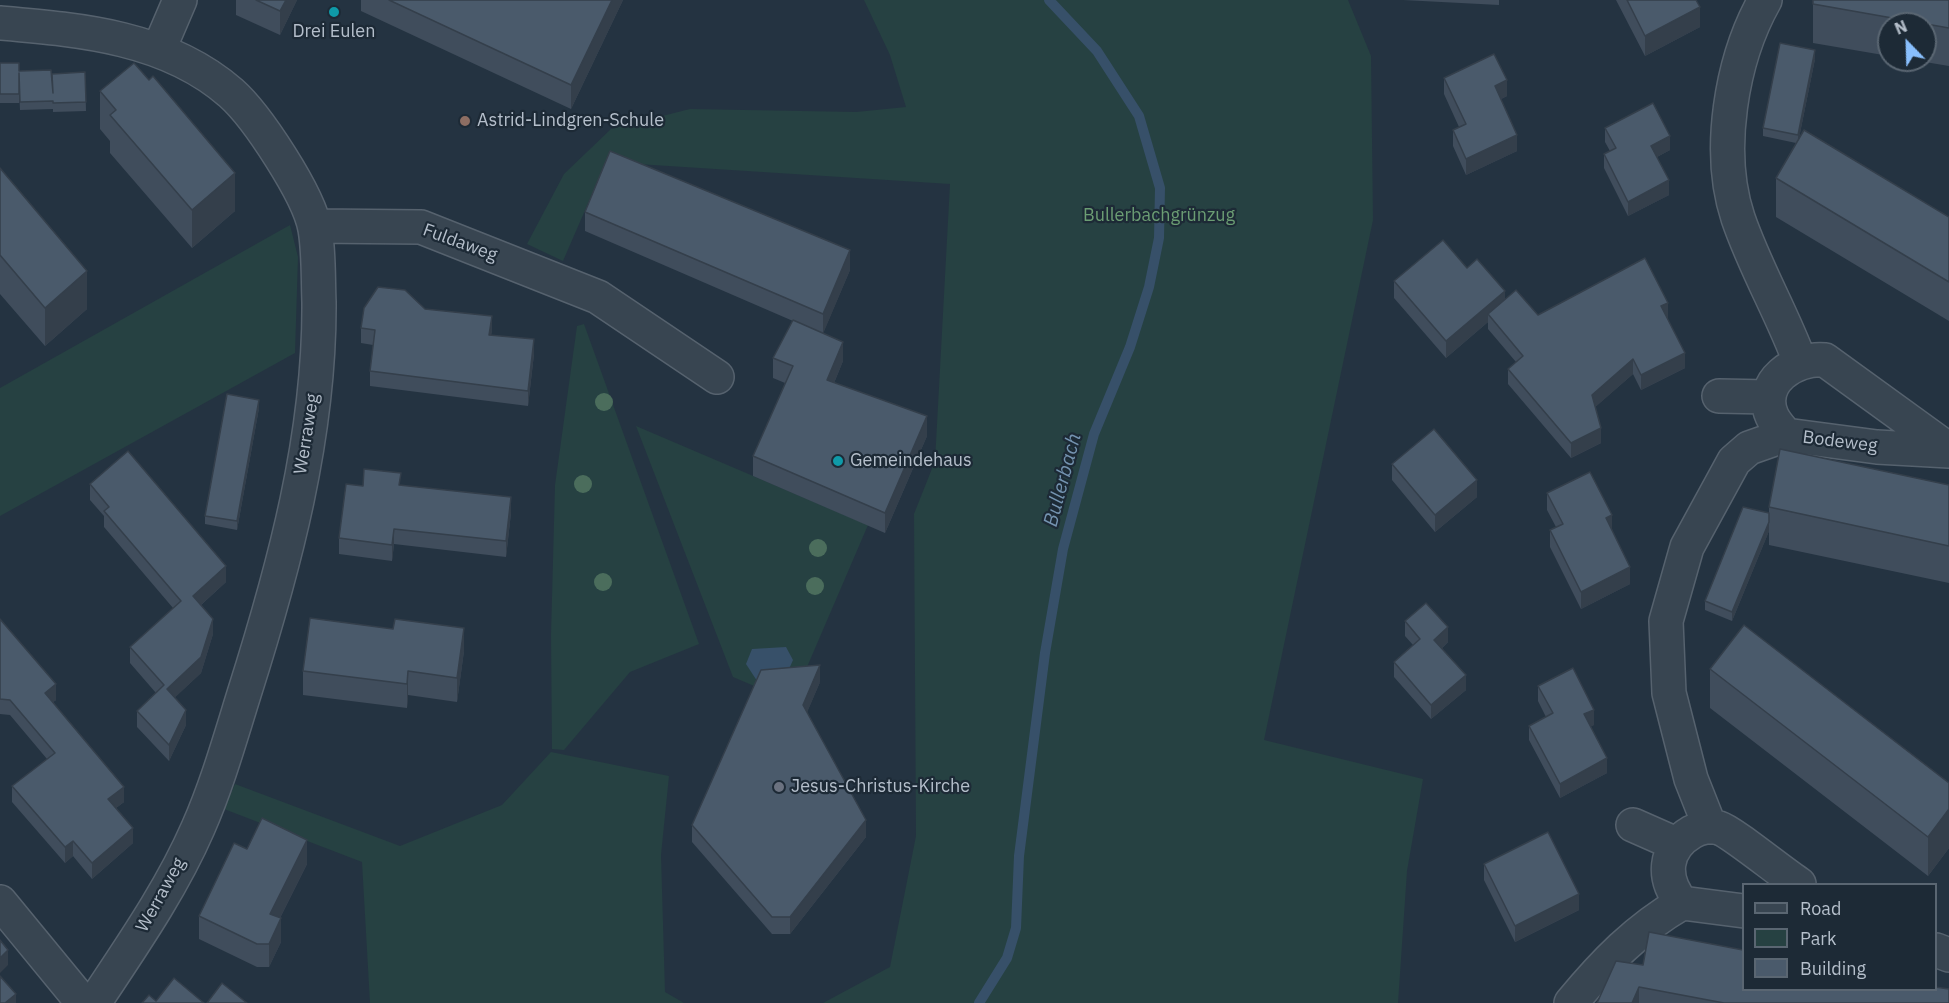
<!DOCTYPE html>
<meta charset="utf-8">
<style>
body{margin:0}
#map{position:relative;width:1949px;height:1003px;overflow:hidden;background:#243341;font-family:"IBM Plex Sans",sans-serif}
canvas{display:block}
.legend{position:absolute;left:1742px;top:883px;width:195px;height:108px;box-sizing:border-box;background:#1d2a36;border:2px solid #5a6672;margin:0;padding:8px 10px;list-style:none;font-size:18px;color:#b5bfcb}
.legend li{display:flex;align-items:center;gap:12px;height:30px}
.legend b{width:30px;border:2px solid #5a6672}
.north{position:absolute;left:1877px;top:12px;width:60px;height:60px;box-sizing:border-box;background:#1d2a36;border:2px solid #5a6672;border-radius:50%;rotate:337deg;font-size:16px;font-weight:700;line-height:24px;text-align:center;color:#b5bfcb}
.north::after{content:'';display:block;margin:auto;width:21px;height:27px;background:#89bffd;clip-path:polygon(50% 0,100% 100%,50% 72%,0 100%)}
</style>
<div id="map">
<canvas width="1949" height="1003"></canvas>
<ul class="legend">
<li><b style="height:8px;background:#384551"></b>Road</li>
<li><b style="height:16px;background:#264142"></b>Park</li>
<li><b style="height:16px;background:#4a5a6b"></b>Building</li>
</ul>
<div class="north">N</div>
</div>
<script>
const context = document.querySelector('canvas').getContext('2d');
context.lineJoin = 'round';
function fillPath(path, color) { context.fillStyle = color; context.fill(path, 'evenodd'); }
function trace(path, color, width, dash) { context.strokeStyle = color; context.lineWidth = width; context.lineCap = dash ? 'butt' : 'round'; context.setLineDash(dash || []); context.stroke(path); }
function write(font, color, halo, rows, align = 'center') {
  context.font = font + ' "IBM Plex Sans",sans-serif'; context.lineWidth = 4.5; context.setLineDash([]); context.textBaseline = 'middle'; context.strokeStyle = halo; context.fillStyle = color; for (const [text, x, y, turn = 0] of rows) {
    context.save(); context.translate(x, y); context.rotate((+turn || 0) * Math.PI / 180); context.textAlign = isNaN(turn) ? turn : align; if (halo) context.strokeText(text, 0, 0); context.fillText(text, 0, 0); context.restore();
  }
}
fillPath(new Path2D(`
 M 864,0 L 1348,0 L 1371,56 L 1373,220 L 1264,740 L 1423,779 L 1407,871 L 1398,1003 L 823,1003 L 890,967 L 916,836 L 914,514 L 935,461 L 950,184 L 606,162 L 563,261 L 527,244 L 564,174 L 611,129 L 690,109 L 856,112 L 906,107 L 890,55 Z
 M 290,225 L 298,257 L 295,353 L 0,516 L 0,388 Z
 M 584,324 L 699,644 L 630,672 L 564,750 L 552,749 L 551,635 L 555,485 L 577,326 Z
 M 636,426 L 868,525 L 792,702 L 733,677 Z
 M 551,752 L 669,776 L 661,855 L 665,992 L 684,1003 L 370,1003 L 362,862 L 224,809 L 235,784 L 400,846 L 502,805 Z`), '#264142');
fillPath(new Path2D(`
 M 786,647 L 793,660 L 782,685 L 761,687 L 746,664 L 752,649 Z`), '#375069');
trace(new Path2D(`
 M 979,1003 L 1007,958 L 1016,928 L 1019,856 L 1045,653 L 1063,549 L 1094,434 L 1130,347 L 1149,287 L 1159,238 L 1160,188 L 1139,116 L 1097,51 L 1049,0`), '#375069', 10);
const minor = new Path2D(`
 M 1765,0 C 1731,60 1716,152 1738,218 C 1755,268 1782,313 1800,362
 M 0,23 C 81,30 167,37 231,93 C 257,116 309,195 315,229 C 319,252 318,278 319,302 C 320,436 284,568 244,694 C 230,739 217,785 198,828 C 171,890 131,947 94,1003
 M 159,49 L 180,0
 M 315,226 L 421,227 L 598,297 L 717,377
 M 1719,396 L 1769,397
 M 1949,450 L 1825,360 C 1795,357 1757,382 1772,416 C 1775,423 1781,429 1786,435 L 1877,447 L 1949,451
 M 1633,825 L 1676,844
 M 1710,827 L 1691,779 L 1669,693 L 1666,621 L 1687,547 L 1734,461 L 1749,448 L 1786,435
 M 0,902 L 83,1003
 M 1744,911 L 1682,903 C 1662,879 1663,849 1692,832 C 1699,828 1710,825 1719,828 C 1732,832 1783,874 1799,884
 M 1936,950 L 1949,955
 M 1571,1003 C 1604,963 1637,929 1682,903`);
trace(minor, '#56626e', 36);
trace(minor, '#384551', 33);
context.fillStyle = '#4b6d5c';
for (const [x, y] of [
 [604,402],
 [583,484],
 [818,548],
 [603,582],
 [815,586]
]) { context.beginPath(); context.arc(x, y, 9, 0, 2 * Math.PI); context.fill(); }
fillPath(new Path2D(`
 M 236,0 L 297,0 L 280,35 L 236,15 Z
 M 361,0 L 623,0 L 571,109 L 361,11 Z
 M 1403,0 L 1499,0 L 1499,5 Z
 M 1616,0 L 1696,0 L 1700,27 L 1645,56 Z
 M 1949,0 L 1949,66 L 1913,60 L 1925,60 L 1925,24 L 1889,24 L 1889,56 L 1813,43 L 1813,4 Z
 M 1815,59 L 1799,138 L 1949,217 L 1949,321 L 1776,217 L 1776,178 L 1796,143 L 1763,136 L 1763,128 Z
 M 0,63 L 52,91 L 85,72 L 86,111 L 53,112 L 53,109 L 20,110 L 19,87 L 19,103 L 0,103 Z
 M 1444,78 L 1507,96 L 1501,99 L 1517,151 L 1466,175 L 1453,146 L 1453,130 L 1459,127 L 1444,94 Z
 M 100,91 L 235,211 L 192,248 L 110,153 L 110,141 L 100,129 Z
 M 1605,128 L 1670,150 L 1657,157 L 1669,195 L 1628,216 L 1604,168 L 1604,154 L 1610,151 L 1605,142 Z
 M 0,168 L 87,309 L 45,346 L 0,294 Z
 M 585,212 L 850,270 L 823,333 L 843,361 L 834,383 L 927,436 L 885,533 L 753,476 L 753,456 L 785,383 L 773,378 L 773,358 L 793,321 L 585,231 Z
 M 1467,268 L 1505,300 L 1538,315 L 1668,318 L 1667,318 L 1685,368 L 1641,390 L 1633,374 L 1595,407 L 1601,443 L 1571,458 L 1508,384 L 1508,369 L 1516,362 L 1488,329 L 1488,322 L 1446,358 L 1394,298 L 1394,281 Z
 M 425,309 L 492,330 L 491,335 L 534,354 L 528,406 L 370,386 L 370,371 L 373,345 L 361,343 L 361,328 Z
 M 259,408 L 237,530 L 205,524 L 205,516 Z
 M 1392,464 L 1477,497 L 1435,532 L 1392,480 Z
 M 90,484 L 226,582 L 201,605 L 213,634 L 201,673 L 175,697 L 186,725 L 169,761 L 137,727 L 137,711 L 156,693 L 130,663 L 130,647 L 173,608 L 104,527 L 104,516 L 90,500 Z
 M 401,485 L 511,513 L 506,557 L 394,544 L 392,561 L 339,554 L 339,538 L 363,486 Z
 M 1949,485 L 1949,583 L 1769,545 L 1769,531 L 1732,621 L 1705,610 L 1705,601 L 1769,513 L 1769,507 Z
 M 1547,493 L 1612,529 L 1630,584 L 1581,609 L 1550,547 L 1550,530 L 1556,527 L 1547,510 Z
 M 0,619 L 56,700 L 53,702 L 124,802 L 116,808 L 133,843 L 92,879 L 73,856 L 65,863 L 12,802 L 12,786 L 47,759 L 10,715 L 0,714 Z
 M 1405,621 L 1448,642 L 1442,648 L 1466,690 L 1431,719 L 1394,677 L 1394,662 L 1413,645 L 1405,636 Z
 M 464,651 L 457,702 L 408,695 L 407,708 L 303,695 L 303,671 Z
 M 1710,669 L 1949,783 L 1949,848 L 1928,876 L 1710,708 Z
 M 820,682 L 807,712 L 866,837 L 790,934 L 772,934 L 692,842 L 692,825 Z
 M 1538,686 L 1594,725 L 1591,726 L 1607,773 L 1560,798 L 1529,740 L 1529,726 L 1546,717 L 1538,701 Z
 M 247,849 L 307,864 L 280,918 L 281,942 L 269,967 L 257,967 L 199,939 L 199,916 Z
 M 1484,864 L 1579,910 L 1515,942 L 1484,880 Z
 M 1643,965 L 1949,1003 L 1597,1003 Z`), '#404d5c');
fillPath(new Path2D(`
 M 286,0 L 297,0 L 280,35 L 280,11 Z
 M 612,0 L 623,0 L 571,109 L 571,85 Z
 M 1700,7 L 1700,27 L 1645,56 L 1645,36 Z
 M 1815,50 L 1815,59 L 1798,143 L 1798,135 Z
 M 1507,80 L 1507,96 L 1495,102 L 1495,86 Z
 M 1517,135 L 1517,151 L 1466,175 L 1466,159 Z
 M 1670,136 L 1670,150 L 1651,160 L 1651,146 Z
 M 235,173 L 235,211 L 192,248 L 192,210 Z
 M 1669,180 L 1669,195 L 1628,216 L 1628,202 Z
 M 850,250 L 850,270 L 823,334 L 823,314 Z
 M 87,271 L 87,309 L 45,346 L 45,308 Z
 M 1505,291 L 1505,307 L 1488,314 L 1488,322 L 1446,358 L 1446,341 Z
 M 1668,303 L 1668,318 L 1661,321 L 1661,306 Z
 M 492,316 L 492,330 L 489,349 L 489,335 Z
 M 534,339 L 534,354 L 528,406 L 528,391 Z
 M 843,342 L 843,361 L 827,400 L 827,380 Z
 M 1685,353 L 1685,368 L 1641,390 L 1641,375 Z
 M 1633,359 L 1633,374 L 1592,410 L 1592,395 Z
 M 259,400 L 259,408 L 237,530 L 237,521 Z
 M 927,416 L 927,436 L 885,533 L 885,513 Z
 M 1601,428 L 1601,443 L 1571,458 L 1571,443 Z
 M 1477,480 L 1477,497 L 1435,532 L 1435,515 Z
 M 511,497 L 511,513 L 506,557 L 506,541 Z
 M 1612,515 L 1612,531 L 1606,518 Z
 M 1769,522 L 1769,531 L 1732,621 L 1732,612 Z
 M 394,529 L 394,544 L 392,561 L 392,545 Z
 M 226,566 L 226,582 L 193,612 L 193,596 Z
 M 1630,567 L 1630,584 L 1581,609 L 1581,592 Z
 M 213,619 L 213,634 L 201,673 L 167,705 L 167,689 Z
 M 1448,627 L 1448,642 L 1434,655 L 1434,640 Z
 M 464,628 L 464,651 L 457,702 L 457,678 Z
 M 820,665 L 820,682 L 803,722 L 803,705 Z
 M 408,671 L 408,695 L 407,708 L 407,684 Z
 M 1466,675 L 1466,690 L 1431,719 L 1431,705 Z
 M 56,684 L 56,700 L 45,708 L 45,693 Z
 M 186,710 L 186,725 L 169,761 L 169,745 Z
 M 1594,710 L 1594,725 L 1584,729 L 1584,714 Z
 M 1607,758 L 1607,773 L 1560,798 L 1560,784 Z
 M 124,787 L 124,802 L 108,814 L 108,799 Z
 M 1949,809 L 1949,848 L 1928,876 L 1928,837 Z
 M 866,820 L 866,837 L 790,934 L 790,917 Z
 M 133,828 L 133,843 L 92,879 L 92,863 Z
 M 307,840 L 307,864 L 270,938 L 270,914 Z
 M 73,841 L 73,856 L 65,863 L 65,847 Z
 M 1579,894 L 1579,910 L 1515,942 L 1515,926 Z
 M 281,918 L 281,942 L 269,967 L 269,944 Z
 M 8,950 L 8,965 L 0,973 L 0,958 Z
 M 1639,987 L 1639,1003 L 1632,1003 Z
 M 16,994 L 16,1003 L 5,1003 Z`), '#343f4b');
const building = new Path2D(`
 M 256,0 L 286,0 L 280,11 Z
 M 389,0 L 612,0 L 571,85 Z
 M 1627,0 L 1696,0 L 1700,7 L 1645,36 Z
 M 1813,0 L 1949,0 L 1949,28 L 1813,4 Z
 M 1780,43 L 1815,50 L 1798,135 L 1763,128 Z
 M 1494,54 L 1507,80 L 1495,86 L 1517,135 L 1466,159 L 1453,130 L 1466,124 L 1444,78 Z
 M 0,63 L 19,63 L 19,71 L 51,70 L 53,93 L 52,74 L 85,72 L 86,102 L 53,103 L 53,101 L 20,102 L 19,73 L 19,94 L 0,94 Z
 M 134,63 L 149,80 L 153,76 L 235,173 L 192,210 L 110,115 L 116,110 L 100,91 Z
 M 1653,103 L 1670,136 L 1651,146 L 1669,180 L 1628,202 L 1604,154 L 1616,148 L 1605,128 Z
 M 1804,130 L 1949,217 L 1949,282 L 1776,178 Z
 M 610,151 L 850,250 L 823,314 L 585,212 Z
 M 0,168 L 87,271 L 45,308 L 0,255 Z
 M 1443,240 L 1467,268 L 1477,259 L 1505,291 L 1446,341 L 1394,281 Z
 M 1645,258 L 1668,303 L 1661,306 L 1685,353 L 1641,375 L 1633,359 L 1592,395 L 1601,428 L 1571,443 L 1508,369 L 1523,356 L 1488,314 L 1516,290 L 1538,315 Z
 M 378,287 L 405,290 L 425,309 L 492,316 L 489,335 L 534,339 L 528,391 L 370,371 L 375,330 L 361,328 L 364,308 Z
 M 793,320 L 843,342 L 827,380 L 927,416 L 885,513 L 753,456 L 793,366 L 773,358 Z
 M 227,394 L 259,400 L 237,521 L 205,516 Z
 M 1434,429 L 1477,480 L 1435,515 L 1392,464 Z
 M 1780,449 L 1949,485 L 1949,546 L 1769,507 Z
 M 128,451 L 226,566 L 193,596 L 213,619 L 201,657 L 167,689 L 186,710 L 169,745 L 137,711 L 164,685 L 130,647 L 181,601 L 104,511 L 109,507 L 90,484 Z
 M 364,469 L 401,473 L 399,485 L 511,497 L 506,541 L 394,529 L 392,545 L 339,538 L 346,484 L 363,486 Z
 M 1590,472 L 1612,515 L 1606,518 L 1630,567 L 1581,592 L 1550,530 L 1563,524 L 1547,493 Z
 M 1743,507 L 1769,513 L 1769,522 L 1732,612 L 1705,601 Z
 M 1426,603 L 1448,627 L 1434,640 L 1466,675 L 1431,705 L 1394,662 L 1420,639 L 1405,621 Z
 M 310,618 L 393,629 L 395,619 L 464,628 L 457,678 L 408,671 L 407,684 L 303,671 Z
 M 0,619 L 56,684 L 45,693 L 124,787 L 108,799 L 133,828 L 92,863 L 73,841 L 65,847 L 12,786 L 55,753 L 10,700 L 0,699 Z
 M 1744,625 L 1949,783 L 1949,809 L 1928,837 L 1710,669 Z
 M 820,665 L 803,705 L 866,820 L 790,917 L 772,917 L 692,825 L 761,670 Z
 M 1573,668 L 1594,710 L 1584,714 L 1607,758 L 1560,784 L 1529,726 L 1553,713 L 1538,686 Z
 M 262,818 L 307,840 L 270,914 L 281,918 L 269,944 L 257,944 L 199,916 L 234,843 L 247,849 Z
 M 1548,832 L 1579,894 L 1515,926 L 1484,864 Z
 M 1649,932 L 1743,950 L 1743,990 L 1935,990 L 1935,987 L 1949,989 L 1949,1003 L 1724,1003 L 1639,987 L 1632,1003 L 1597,1003 L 1616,961 L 1643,965 Z
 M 0,940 L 8,950 L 0,958 Z
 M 0,976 L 16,994 L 5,1003 L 0,1003 Z
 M 174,978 L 204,1003 L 142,1003 L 149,995 L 156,1001 Z
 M 222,983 L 247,1003 L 207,1003 Z`);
fillPath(building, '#4a5a6b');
trace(building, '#343f4b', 1.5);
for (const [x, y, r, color] of [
 [334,12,6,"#0f9aa8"],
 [465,121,6,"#8d6e63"],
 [838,461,6,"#0f9aa8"],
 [779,787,6,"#6b7280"]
]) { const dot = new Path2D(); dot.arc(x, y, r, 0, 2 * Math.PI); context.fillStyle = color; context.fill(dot); trace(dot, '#1d2a36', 2); }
write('18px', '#b5bfcb', '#1d2a36', [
 ["Drei Eulen",334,32,"center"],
 ["Astrid-Lindgren-Schule",477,121],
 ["Gemeindehaus",850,461],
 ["Jesus-Christus-Kirche",791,787]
], 'left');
write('18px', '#6b9d73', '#1d2a36', [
 ["Bullerbachgrünzug",1159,216]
]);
write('18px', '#b5bfcb', '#1d2a36', [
 ["Fuldaweg",460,243,20],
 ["Werraweg",307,434,-81],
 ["Bodeweg",1840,442,7],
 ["Werraweg",161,895,-61]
]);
write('italic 20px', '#7493b0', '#1d2a36', [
 ["Bullerbach",1063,480,-75]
]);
</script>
